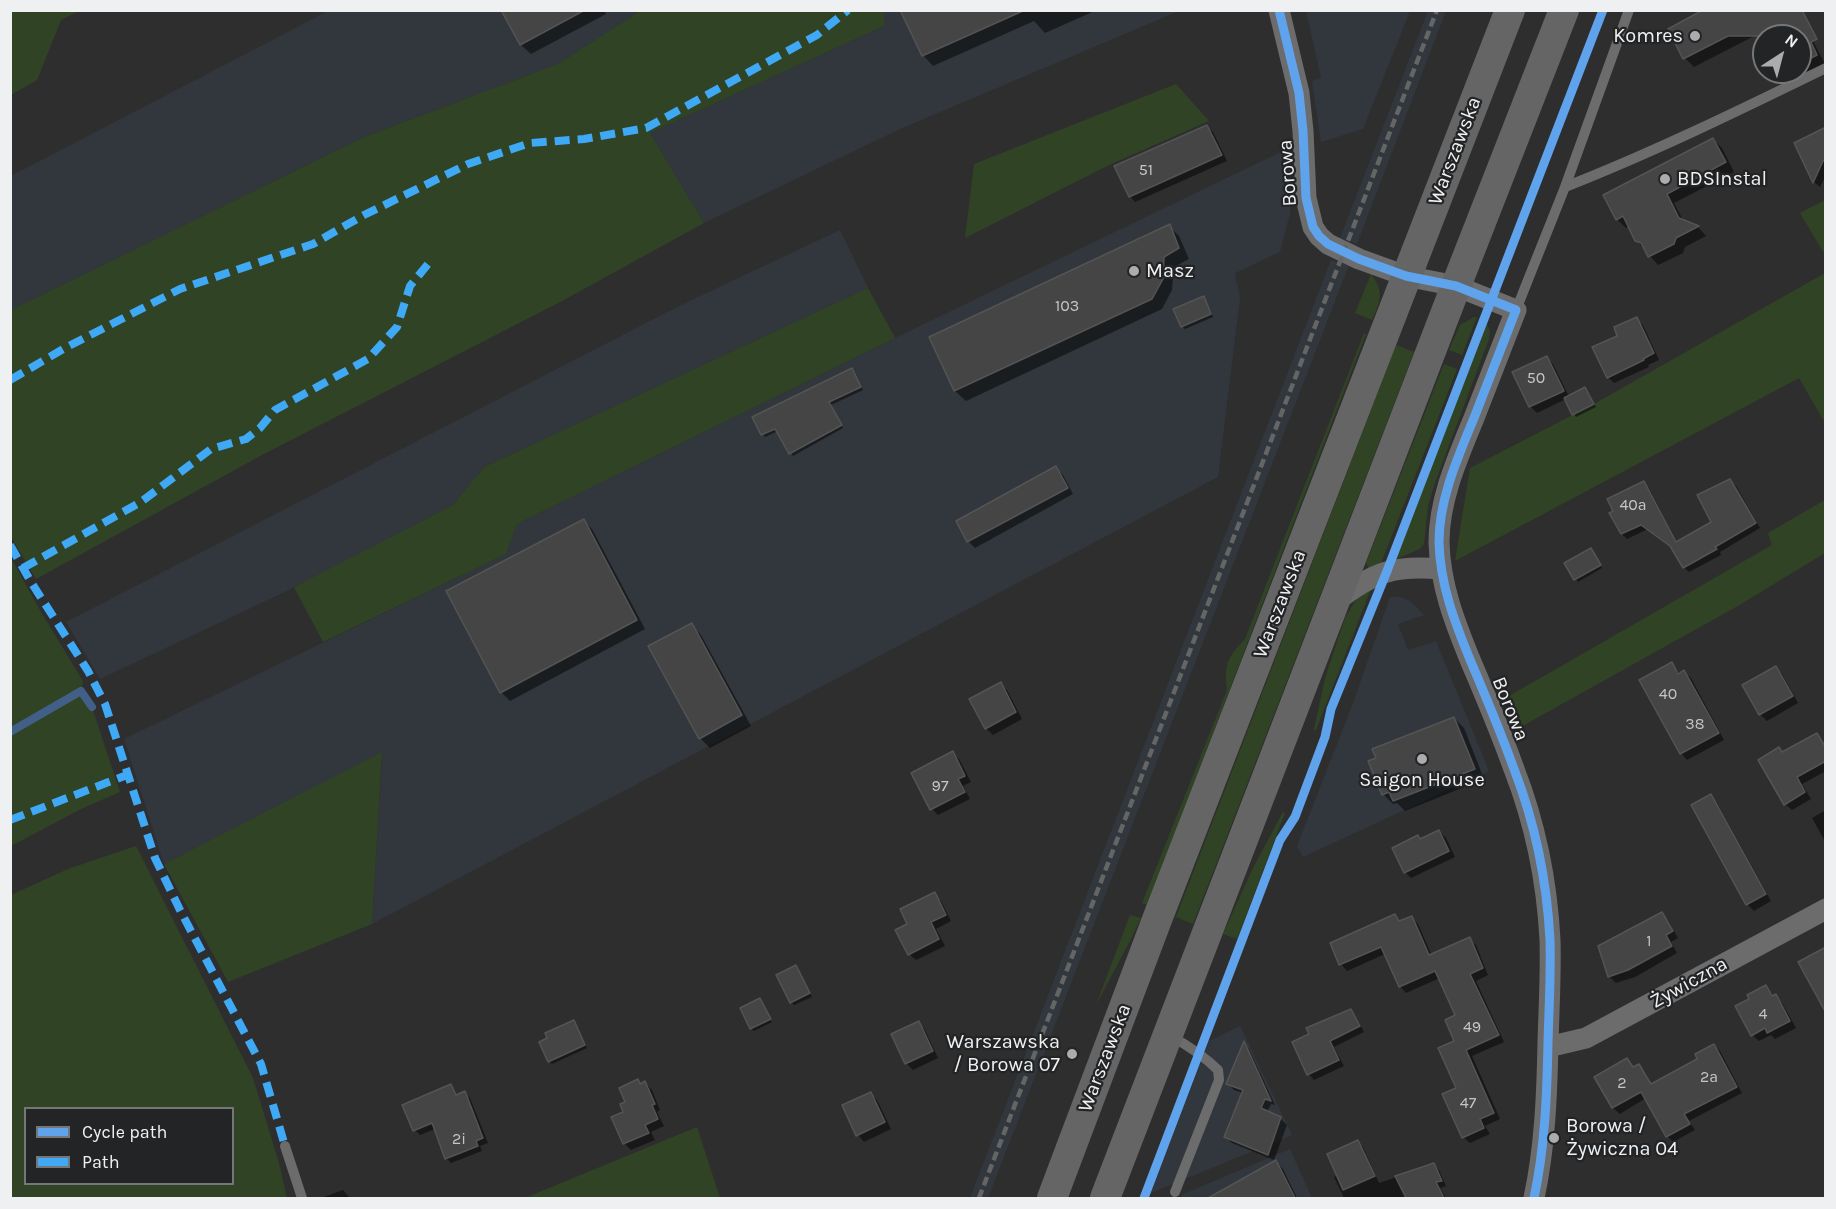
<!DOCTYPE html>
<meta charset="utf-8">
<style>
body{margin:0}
#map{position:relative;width:1836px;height:1209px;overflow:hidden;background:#2e2e2f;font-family:Karla,sans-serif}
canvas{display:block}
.frame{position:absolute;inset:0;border:12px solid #eff0f2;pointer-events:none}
.legend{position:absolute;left:24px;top:1107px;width:210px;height:78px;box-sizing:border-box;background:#232426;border:2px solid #757678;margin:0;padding:8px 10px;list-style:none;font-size:18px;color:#eff0f2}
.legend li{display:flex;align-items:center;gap:12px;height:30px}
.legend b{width:30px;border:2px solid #757678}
.north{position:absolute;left:1752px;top:24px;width:60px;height:60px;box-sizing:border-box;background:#232426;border:2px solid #757678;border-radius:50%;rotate:36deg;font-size:16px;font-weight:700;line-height:24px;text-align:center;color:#eff0f2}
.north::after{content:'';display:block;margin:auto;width:21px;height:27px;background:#abacae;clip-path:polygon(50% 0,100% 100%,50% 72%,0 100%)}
</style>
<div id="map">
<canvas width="1836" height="1209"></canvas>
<div class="frame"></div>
<ul class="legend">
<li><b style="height:8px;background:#60a3ed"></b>Cycle path</li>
<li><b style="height:8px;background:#3fa9f5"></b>Path</li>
</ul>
<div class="north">N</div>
</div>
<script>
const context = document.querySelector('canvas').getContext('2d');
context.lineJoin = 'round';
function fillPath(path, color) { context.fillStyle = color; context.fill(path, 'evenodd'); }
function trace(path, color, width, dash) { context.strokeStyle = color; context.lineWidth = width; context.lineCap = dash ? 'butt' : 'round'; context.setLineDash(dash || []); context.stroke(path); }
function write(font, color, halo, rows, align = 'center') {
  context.font = font + ' Karla,sans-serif'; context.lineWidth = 4.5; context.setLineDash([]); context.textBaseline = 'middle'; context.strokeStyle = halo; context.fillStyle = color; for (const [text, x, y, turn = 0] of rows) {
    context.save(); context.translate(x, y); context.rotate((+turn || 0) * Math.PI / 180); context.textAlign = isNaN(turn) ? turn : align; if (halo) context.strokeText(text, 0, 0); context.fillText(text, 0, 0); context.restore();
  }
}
fillPath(new Path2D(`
 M 328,11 L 640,11 L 558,64 L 364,137 L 11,310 L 11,176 Z
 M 884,11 L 1179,11 L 900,129 L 704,223 L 650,133 L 884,26 Z
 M 1306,11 L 1410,11 L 1363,129 L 1321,142 L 1312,81 L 1321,78 Z
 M 1428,11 L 1446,11 L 1357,244 L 1340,238 Z
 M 1291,147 L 1290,213 L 1280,252 L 1235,273 L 1240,298 L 1218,477 L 372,924 L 382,753 L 164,864 L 124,739 L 506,554 L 517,524 L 895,338 Z
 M 840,230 L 868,288 L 484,467 L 453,505 L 289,590 L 100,679 L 66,622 L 679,306 Z
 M 1331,260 L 1349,265 L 988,1198 L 970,1198 Z
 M 1390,597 L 1400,597 L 1410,601 L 1424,615 L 1398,624 L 1408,650 L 1436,641 L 1489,771 L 1303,857 L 1297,846 L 1352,706 Z
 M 1240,1026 L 1292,1135 L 1151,1193 L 1209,1041 Z
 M 1290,1149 L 1312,1198 L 1182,1198 L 1181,1195 Z`), '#31373d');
fillPath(new Path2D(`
 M 10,11 L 79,11 L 61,20 L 37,80 L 11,95 Z
 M 640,11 L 884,11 L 884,26 L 650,133 L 704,223 L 562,301 L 262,455 L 36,579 L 11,537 L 11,310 L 364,137 L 558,64 Z
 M 1176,84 L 1209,121 L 1109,165 L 965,238 L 974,164 Z
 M 1825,200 L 1825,255 L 1800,213 Z
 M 1825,273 L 1825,423 L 1799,378 L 1455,561 L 1470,468 L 1594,404 Z
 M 1371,274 C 1385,293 1380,301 1372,320 L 1355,313 Z
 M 868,288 L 895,338 L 517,524 L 506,554 L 323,642 L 294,587 L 453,505 L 484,467 Z
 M 1474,317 L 1477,317 L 1462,355 L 1449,350 L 1460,325 Z
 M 1487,324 L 1490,331 L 1489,339 L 1436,480 L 1428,506 L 1424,544 L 1420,549 L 1396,559 Z
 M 1364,333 L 1366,334 L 1147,905 L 1142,903 L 1227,690 C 1224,664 1227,658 1245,639 Z
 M 1396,345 L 1414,352 L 1193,924 L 1176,917 Z
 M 1444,364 L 1457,369 L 1380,566 L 1369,569 L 1366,563 Z
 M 1825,500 L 1825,553 L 1736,607 L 1517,729 L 1509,696 L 1772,545 L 1768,533 Z
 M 10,556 L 41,612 L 83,681 L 81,691 L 92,707 L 120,792 L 81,809 L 11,846 Z
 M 1371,589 L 1316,730 L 1314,730 L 1325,678 L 1345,618 L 1357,598 Z
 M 382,752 L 372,924 L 228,982 L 164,864 Z
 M 1283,812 L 1285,813 L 1237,939 L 1223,934 L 1253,868 Z
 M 136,846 L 253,1078 L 279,1163 L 287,1198 L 11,1198 L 11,895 L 68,869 ZM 26,1108 L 232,1108 L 232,1184 L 26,1184 Z
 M 1130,915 L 1141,918 L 1132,937 L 1096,1005 Z
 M 697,1127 L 720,1198 L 525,1198 Z`), '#314325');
fillPath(new Path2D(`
 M 502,10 L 604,10 L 606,14 L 531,54 L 521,45 Z
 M 902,10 L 1097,10 L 1045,33 L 1034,21 L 933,66 L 923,55 Z
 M 1797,10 L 1825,64 L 1790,82 L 1780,72 L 1800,72 L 1800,36 L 1764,36 L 1764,41 L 1760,33 L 1694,67 L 1685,58 L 1670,29 Z
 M 1207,127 L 1213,132 L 1227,161 L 1135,202 L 1130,196 Z
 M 1826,129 L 1826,175 L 1820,187 L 1814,182 L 1796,144 Z
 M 1713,139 L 1722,148 L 1734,172 L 1674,203 L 1684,222 L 1698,227 L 1706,236 L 1685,247 L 1683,253 L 1658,265 L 1636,240 L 1629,226 L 1626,228 L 1617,219 Z
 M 1169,226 L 1179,236 L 1189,259 L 1174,267 L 1172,290 L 1162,309 L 966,401 L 955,391 L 931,337 Z
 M 1203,298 L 1206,301 L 1213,317 L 1185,329 L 1182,326 Z
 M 1636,319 L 1643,325 L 1659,360 L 1648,365 L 1649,367 L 1614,383 L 1608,377 L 1619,337 Z
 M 1547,358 L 1553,364 L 1569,397 L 1585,389 L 1596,407 L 1576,417 L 1566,399 L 1537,413 L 1530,406 Z
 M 852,370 L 863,390 L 831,405 L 843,428 L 793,456 L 778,431 L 765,437 L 763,434 L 754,417 Z
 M 1056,468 L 1063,475 L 1073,494 L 975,548 L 968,541 Z
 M 1730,481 L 1736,486 L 1760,528 L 1720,552 L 1721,555 L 1689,572 L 1684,567 L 1673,547 L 1648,529 L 1627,539 L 1622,534 L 1611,513 L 1643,483 L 1649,488 L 1677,543 L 1713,523 Z
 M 583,520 L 592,529 L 645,629 L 510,701 L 501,692 Z
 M 1594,553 L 1602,568 L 1578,582 L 1566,564 Z
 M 691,624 L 701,635 L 751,726 L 710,748 L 700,738 Z
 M 1671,664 L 1680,674 L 1684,672 L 1691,678 L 1724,740 L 1687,760 L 1681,753 Z
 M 1776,668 L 1782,674 L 1798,703 L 1767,721 L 1760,714 Z
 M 1000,684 L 1007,690 L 1022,719 L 993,735 L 986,728 Z
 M 1454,718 L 1464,728 L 1484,779 L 1405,811 L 1397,803 L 1393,804 L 1383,794 Z
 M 1817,735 L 1826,745 L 1826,771 L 1802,784 L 1811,799 L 1792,810 L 1785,804 L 1783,753 Z
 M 952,753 L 959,759 L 971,782 L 963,786 L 970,799 L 938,815 L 932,809 Z
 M 1710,796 L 1717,803 L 1771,901 L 1754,911 L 1747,904 Z
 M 1826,810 L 1826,843 L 1812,818 Z
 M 1439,831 L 1446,838 L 1455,857 L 1411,878 L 1405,872 Z
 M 934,894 L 941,901 L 951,921 L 936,929 L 945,946 L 916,960 L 909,954 L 909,924 Z
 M 1662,914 L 1668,920 L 1678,938 L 1671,942 L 1677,953 L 1635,977 L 1616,983 L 1609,976 Z
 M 1395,916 L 1401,922 L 1411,917 L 1418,924 L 1432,956 L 1469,939 L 1476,945 L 1488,975 L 1476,981 L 1504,1042 L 1472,1056 L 1500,1119 L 1485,1126 L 1490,1134 L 1470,1143 L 1463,1137 L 1458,1088 L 1456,1041 L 1457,1016 L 1440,978 L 1406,993 L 1400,986 L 1385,954 L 1347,971 L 1341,964 L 1332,944 Z
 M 796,967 L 812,997 L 794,1005 L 791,1002 Z
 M 1765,986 L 1774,997 L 1776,996 L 1782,1003 L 1796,1028 L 1775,1039 L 1771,1035 L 1759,1041 L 1752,1035 L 1751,1000 Z
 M 760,1000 L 772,1022 L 754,1031 L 751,1028 Z
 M 1350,1011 L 1356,1017 L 1364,1032 L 1334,1047 L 1344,1066 L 1314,1080 L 1309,1074 L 1311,1034 Z
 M 573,1022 L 587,1048 L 552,1064 L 549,1061 Z
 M 918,1023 L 925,1030 L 938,1058 L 913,1070 L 906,1063 Z
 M 1244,1043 L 1249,1049 L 1275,1105 L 1271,1104 L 1267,1112 L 1281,1119 L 1287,1125 L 1274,1160 L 1232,1143 L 1226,1137 L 1243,1093 L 1234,1090 L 1228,1084 Z
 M 1714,1045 L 1720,1051 L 1742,1093 L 1689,1121 L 1695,1130 L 1673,1142 L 1667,1136 L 1646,1098 L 1620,1114 L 1613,1108 L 1596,1078 L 1627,1060 L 1634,1068 L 1639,1066 L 1645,1072 L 1652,1085 L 1699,1060 Z
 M 638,1081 L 642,1085 L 645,1083 L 652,1090 L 660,1110 L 657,1112 L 664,1126 L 651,1132 L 655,1140 L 631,1150 L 624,1143 L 613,1118 L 625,1113 L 627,1103 Z
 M 451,1086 L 458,1096 L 465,1093 L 470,1098 L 488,1143 L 480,1146 L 482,1151 L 451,1163 L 446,1158 L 435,1129 L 420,1135 L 415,1130 Z
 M 870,1093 L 877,1100 L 891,1129 L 864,1142 L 858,1135 Z
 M 1358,1142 L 1363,1147 L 1379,1183 L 1433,1165 L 1439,1170 L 1446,1186 L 1440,1188 L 1446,1198 L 1344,1198 L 1334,1177 L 1338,1175 Z
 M 1276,1162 L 1283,1169 L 1297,1198 L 1218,1198 L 1216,1196 Z
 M 343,1190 L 350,1198 L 321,1198 Z`), '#0007');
trace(new Path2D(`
 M 10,732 L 81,691 L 92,707`), '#426087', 8);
const building = new Path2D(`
 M 501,10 L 585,10 L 520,45 Z
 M 900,10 L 1025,10 L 922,56 Z
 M 1703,10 L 1802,10 L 1817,39 L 1811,42 L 1817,55 L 1800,64 L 1800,36 L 1764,36 L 1764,44 L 1760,36 L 1728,36 L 1683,59 L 1668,29 Z
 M 1207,125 L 1222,155 L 1129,197 L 1114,166 Z
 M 1826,127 L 1826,160 L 1823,161 L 1813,183 L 1794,143 Z
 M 1713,138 L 1726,162 L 1667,194 L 1679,218 L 1699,226 L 1676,238 L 1674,244 L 1648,257 L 1641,243 L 1635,241 L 1623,216 L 1616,220 L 1603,195 Z
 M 1170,224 L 1179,248 L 1164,257 L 1163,279 L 1152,299 L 954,391 L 929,337 Z
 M 1204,296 L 1211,314 L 1181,327 L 1173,309 Z
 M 1637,317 L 1654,353 L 1643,359 L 1644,360 L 1607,378 L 1592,347 L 1617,336 L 1614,327 Z
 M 1547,356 L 1564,391 L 1529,407 L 1512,372 Z
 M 852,368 L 861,387 L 829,402 L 842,425 L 789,454 L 775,429 L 761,435 L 752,417 Z
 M 1585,387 L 1594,404 L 1572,415 L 1564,398 Z
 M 1056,466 L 1068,488 L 967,542 L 956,521 Z
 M 1730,479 L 1756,523 L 1715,547 L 1717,549 L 1683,568 L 1670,546 L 1641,525 L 1621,534 L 1609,513 L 1613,511 L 1607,499 L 1644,481 L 1676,542 L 1711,522 L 1697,495 Z
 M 584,519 L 637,620 L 500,693 L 446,591 Z
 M 1591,548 L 1601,565 L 1574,580 L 1564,563 Z
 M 692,623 L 742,715 L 699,739 L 648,646 Z
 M 1672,662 L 1678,674 L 1684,670 L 1719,733 L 1680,754 L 1639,680 Z
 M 1776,666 L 1793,696 L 1759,715 L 1742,685 Z
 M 1001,682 L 1016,712 L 985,729 L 969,699 Z
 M 1454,717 L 1475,769 L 1393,801 L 1389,792 L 1382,795 L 1368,761 L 1376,758 L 1372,749 Z
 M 1817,733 L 1826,748 L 1826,761 L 1797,777 L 1805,792 L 1784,805 L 1758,760 L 1779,747 L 1782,752 Z
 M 953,751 L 965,776 L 958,779 L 965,792 L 930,810 L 911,773 Z
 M 1711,794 L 1766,894 L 1746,905 L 1691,805 Z
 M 1439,830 L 1449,851 L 1404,873 L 1392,848 L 1418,835 L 1420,839 Z
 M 935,892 L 946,915 L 931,922 L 939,939 L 908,955 L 895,930 L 907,924 L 900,909 Z
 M 1662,912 L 1673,931 L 1666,935 L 1672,946 L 1628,970 L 1608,977 L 1598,946 Z
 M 1395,914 L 1399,921 L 1412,916 L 1429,955 L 1470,937 L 1483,968 L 1470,974 L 1499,1035 L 1466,1050 L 1494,1113 L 1480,1119 L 1484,1128 L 1462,1138 L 1442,1094 L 1456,1088 L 1438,1048 L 1454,1041 L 1445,1020 L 1455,1015 L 1435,971 L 1399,987 L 1381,947 L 1339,965 L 1330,943 Z
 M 1826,947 L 1826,1013 L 1798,962 Z
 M 796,965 L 810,993 L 790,1003 L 776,975 Z
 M 1766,985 L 1772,996 L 1776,994 L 1790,1021 L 1767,1033 L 1765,1028 L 1751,1036 L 1735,1006 L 1749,999 L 1747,995 Z
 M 760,998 L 771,1019 L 750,1029 L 740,1008 Z
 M 1351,1009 L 1360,1026 L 1330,1041 L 1339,1060 L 1307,1075 L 1292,1042 L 1309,1034 L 1306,1028 Z
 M 574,1020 L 585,1045 L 548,1062 L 539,1042 L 547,1038 L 545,1033 Z
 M 919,1021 L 933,1051 L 905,1064 L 891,1034 Z
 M 1244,1041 L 1271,1101 L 1265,1099 L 1261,1108 L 1281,1117 L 1268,1155 L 1224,1137 L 1243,1090 L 1226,1084 Z
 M 1714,1044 L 1737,1087 L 1684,1114 L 1690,1124 L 1666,1137 L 1641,1092 L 1612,1108 L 1594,1077 L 1627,1058 L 1633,1067 L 1639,1064 L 1651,1084 L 1697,1059 L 1695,1054 Z
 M 638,1079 L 640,1084 L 645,1081 L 655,1104 L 652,1105 L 658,1119 L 645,1125 L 649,1133 L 623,1144 L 611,1117 L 623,1112 L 620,1104 L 625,1102 L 619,1088 Z
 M 451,1084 L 456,1095 L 465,1091 L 483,1138 L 476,1141 L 478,1146 L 445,1159 L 432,1123 L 413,1131 L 402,1105 Z
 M 871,1092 L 885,1122 L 856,1136 L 842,1105 Z
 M 1358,1140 L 1375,1176 L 1343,1190 L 1327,1154 Z
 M 1276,1160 L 1295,1198 L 1208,1198 Z
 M 1434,1163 L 1442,1181 L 1436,1182 L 1444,1198 L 1406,1198 L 1395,1176 Z`);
fillPath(building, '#464546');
trace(building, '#545455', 1.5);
trace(new Path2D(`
 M 1565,187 C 1654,152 1740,110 1826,68
 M 1516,310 L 1565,187 L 1629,10
 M 1169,1035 C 1187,1045 1203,1055 1218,1070 L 1219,1080 L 1175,1192
 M 285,1146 L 302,1198`), '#6c6c6c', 10);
trace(new Path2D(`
 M 1279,10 L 1299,93 L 1303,131 L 1306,198 L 1313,227 L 1319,236 L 1328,244 L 1359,259 L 1406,276 L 1456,286 L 1516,310 C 1502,346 1488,382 1474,418 C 1458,457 1439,499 1439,542 C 1440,585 1455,623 1471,662 C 1486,697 1501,733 1514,769 C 1535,823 1547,882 1550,940 C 1551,974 1549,1008 1548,1042 C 1547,1094 1545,1147 1534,1198
 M 1336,601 C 1374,572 1393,565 1441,569
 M 1548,1047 L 1586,1038 L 1826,909`), '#6c6c6c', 21);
trace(new Path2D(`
 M 1052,1198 L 1158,917 L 1510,10
 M 1105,1198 L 1456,286 L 1564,10`), '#656565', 30);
trace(new Path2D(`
 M 979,1198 L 1437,10`), '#646565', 4.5, [9, 4.5]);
trace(new Path2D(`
 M 10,380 L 65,348 L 180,289 L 313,244 L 364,215 L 468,164 L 530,143 L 584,139 L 646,128 L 817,35 L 848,10
 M 10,545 L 31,582 L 88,671 L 105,704 L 155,858 L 180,910 L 261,1064 L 285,1146
 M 23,568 L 141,502 L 211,449 L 246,439 L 260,428 L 275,410 L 368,359 L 397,327 L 410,286 L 428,264
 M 10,820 L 127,775`), '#3fa9f5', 8, [15, 8]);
trace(new Path2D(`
 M 1279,10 L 1299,93 L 1303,131 L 1306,198 L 1313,227 L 1319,236 L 1328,244 L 1359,259 L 1406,276 L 1456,286 L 1516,310 C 1502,346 1488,382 1474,418 C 1458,457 1439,499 1439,542 C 1440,585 1455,623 1471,662 C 1486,697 1501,733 1514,769 C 1535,823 1547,882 1550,940 C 1551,974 1549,1008 1548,1042 C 1547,1094 1545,1147 1534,1198
 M 1144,1198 L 1280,840 L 1295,817 L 1325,737 L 1331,709 L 1387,571 L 1603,10`), '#60a3ed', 9);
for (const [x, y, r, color] of [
 [1695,36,6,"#abacae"],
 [1665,179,6,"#abacae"],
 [1134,271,6,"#abacae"],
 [1422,759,6,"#abacae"],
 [1072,1054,6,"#abacae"],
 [1554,1138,6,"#abacae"]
]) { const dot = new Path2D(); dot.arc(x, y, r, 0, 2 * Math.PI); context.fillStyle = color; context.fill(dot); trace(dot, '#232426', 2); }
write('16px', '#c5c5c7', null, [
 ["51",1146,170],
 ["103",1067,306],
 ["50",1536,378],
 ["40a",1633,505],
 ["40",1668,694],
 ["38",1695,724],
 ["97",940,786],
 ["1",1649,941],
 ["4",1763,1014],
 ["49",1472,1027],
 ["2a",1709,1077],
 ["2",1622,1083],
 ["47",1468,1103],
 ["2i",459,1139]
]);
write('20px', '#eff0f2', '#232426', [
 ["Komres",1683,36,"right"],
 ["BDSInstal",1677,179],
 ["Masz",1146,271],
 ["Saigon House",1422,780,"center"],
 ["Warszawska",1060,1042,"right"],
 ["/ Borowa 07",1060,1065,"right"],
 ["Borowa /",1566,1126],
 ["Żywiczna 04",1566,1149]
], 'left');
write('20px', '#eff0f2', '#232426', [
 ["Warszawska",1455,151,-69],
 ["Borowa",1288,173,-94],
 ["Warszawska",1280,604,-69],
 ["Borowa",1510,709,68],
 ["Żywiczna",1689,983,-29],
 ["Warszawska",1105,1058,-69]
]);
</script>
